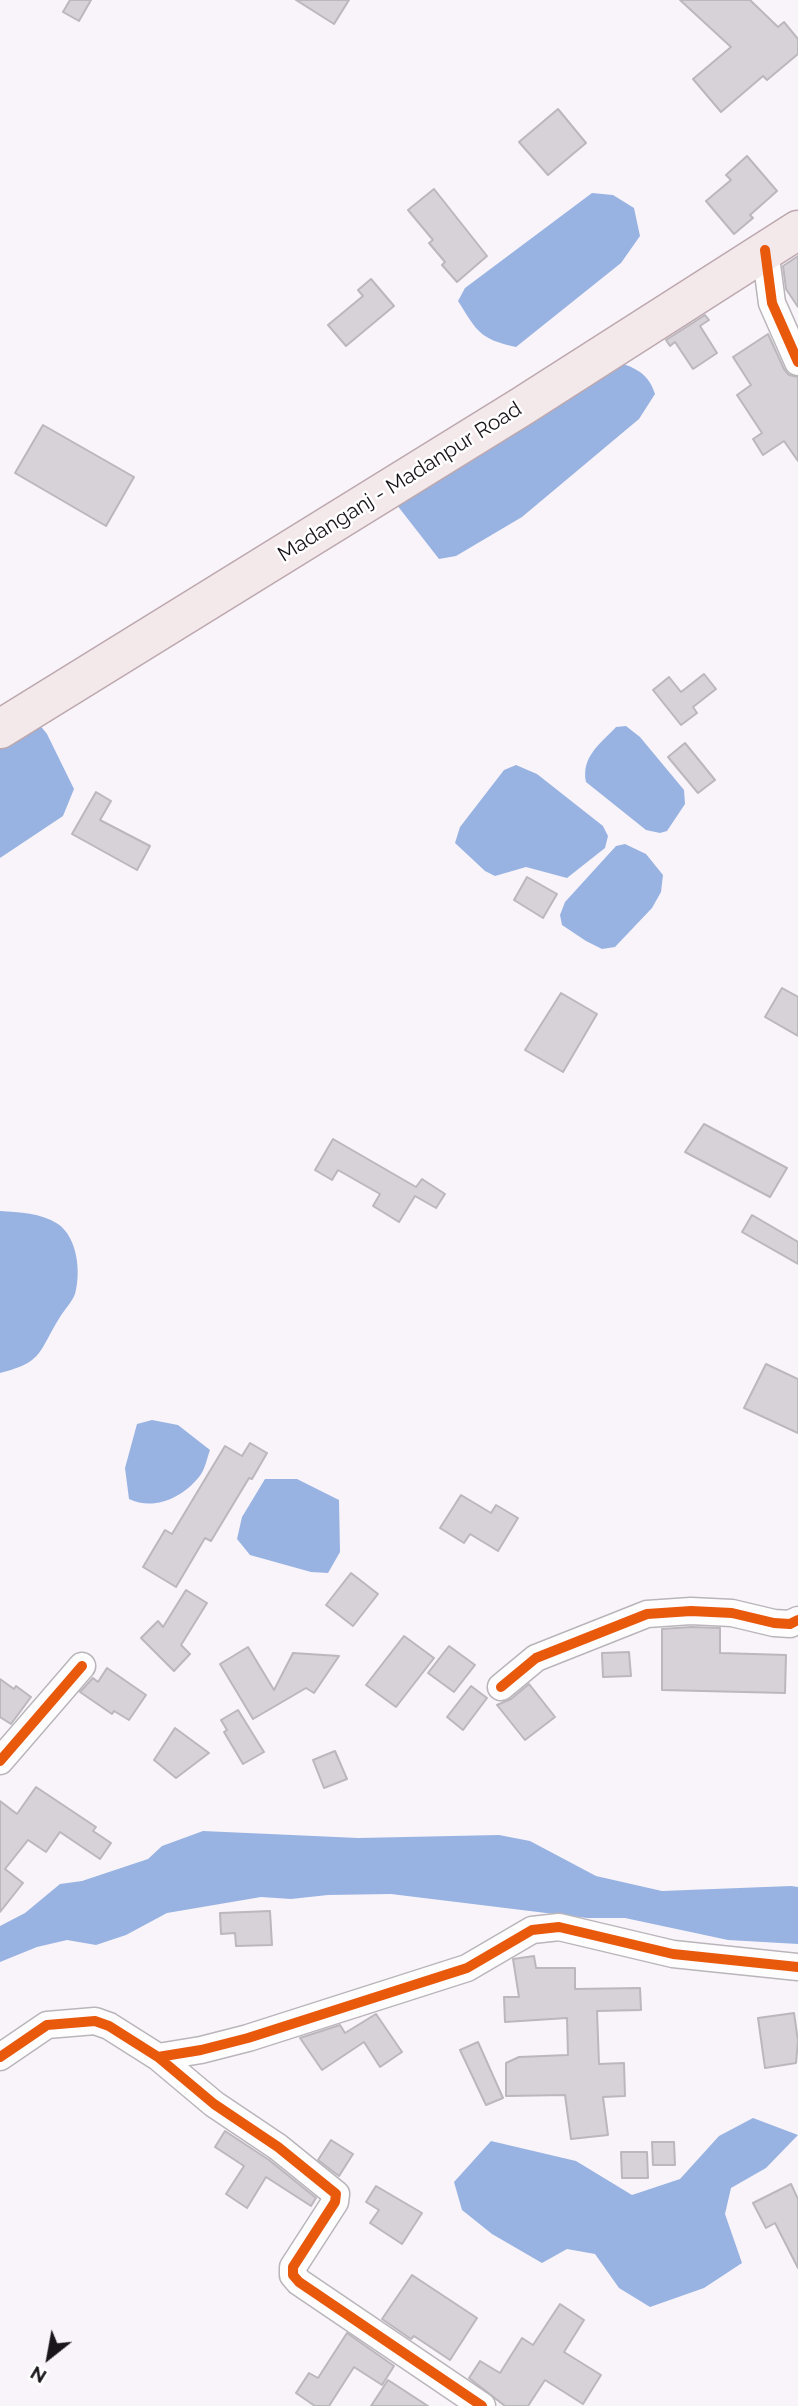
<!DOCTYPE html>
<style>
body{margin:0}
#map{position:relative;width:798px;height:2406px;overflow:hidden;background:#f9f4fa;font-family:Raleway,sans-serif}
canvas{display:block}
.north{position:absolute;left:14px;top:2322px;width:70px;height:70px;-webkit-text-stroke:5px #fff;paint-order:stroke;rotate:211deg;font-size:19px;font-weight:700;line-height:28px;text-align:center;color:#19151a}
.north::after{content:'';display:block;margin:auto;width:24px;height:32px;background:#19151a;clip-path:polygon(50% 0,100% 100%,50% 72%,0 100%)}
</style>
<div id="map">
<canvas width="798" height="2406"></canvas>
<div class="north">N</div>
</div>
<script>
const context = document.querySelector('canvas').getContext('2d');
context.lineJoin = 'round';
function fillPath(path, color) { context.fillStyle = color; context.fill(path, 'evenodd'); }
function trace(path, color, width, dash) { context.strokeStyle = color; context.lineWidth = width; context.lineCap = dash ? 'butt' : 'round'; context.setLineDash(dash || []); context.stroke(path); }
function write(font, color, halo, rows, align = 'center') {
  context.font = font + ' Raleway,sans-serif'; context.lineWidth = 5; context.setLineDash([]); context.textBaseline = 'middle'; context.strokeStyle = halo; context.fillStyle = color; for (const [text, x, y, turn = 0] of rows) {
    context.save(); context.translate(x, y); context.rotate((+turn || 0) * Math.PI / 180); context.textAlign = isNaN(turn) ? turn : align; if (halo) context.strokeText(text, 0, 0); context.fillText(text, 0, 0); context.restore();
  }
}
fillPath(new Path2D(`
 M 592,193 L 613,195 L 634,208 L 640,236 L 621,263 L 516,347 C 479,339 477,331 458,301 L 465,288 Z
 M 608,359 C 630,366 648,370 655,394 L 639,419 L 522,517 L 456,556 L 439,559 L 393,500 Z
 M 35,719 L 47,734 L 74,789 L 63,816 L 0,858 L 0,734 Z
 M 626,726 L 640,737 L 684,790 L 685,804 L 667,831 L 660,833 L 646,830 L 586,782 C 581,757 600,744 616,727 Z
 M 516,765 L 537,774 L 603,826 L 608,836 L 605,848 L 567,878 L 526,867 L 495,876 L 485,871 L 455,843 L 460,827 L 504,770 Z
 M 625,844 L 646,854 L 663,875 L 661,892 L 652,908 L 615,947 L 602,949 L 586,941 L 562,925 L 560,915 L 565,902 L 616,846 Z
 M 0,1211 C 19,1212 41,1213 58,1224 C 78,1238 81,1273 75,1294 C 72,1302 65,1309 60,1317 C 38,1352 44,1362 0,1373 Z
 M 152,1420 L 178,1425 L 210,1450 C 207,1458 205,1470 199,1477 C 182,1498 154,1511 129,1499 L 125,1468 L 137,1424 Z
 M 265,1479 L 297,1479 L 339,1500 L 340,1552 L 328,1573 L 311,1572 L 250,1555 L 237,1539 L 242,1517 Z
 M 203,1831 L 358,1838 L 499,1835 L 530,1841 L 596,1876 L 662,1891 L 791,1886 L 798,1887 L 798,1944 L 728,1940 L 625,1918 L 587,1918 L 391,1894 L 328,1895 L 291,1899 L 261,1897 L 167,1913 L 126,1935 L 96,1945 L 67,1940 L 37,1947 L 0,1962 L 0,1926 L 25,1913 L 60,1884 L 82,1881 L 148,1859 L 162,1846 Z
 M 753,2118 L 798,2135 L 766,2168 L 731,2188 L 725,2214 L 742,2263 L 704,2288 L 650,2307 L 619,2288 L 595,2254 L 567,2249 L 542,2263 L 492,2234 L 462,2210 L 454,2182 L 491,2141 L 576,2161 L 632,2195 L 680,2179 L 719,2136 Z`), '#98b3e2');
const building = new Path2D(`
 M 70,0 L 91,0 L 79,21 L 63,12 Z
 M 296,0 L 349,0 L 334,24 Z
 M 680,0 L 750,0 L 778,27 L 784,22 L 798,39 L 798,54 L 767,80 L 763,76 L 721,112 L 693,79 L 731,47 Z
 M 558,109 L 586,143 L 548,175 L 519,142 Z
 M 747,156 L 777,191 L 750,215 L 753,218 L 734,234 L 706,201 L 731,180 L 726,175 Z
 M 434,189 L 487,256 L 457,282 L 442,265 L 445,262 L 429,243 L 433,240 L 408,210 Z
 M 798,256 L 798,307 L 786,289 L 783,266 Z
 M 371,279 L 394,306 L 346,346 L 328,325 L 363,296 L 358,290 Z
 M 705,315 L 709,320 L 700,326 L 717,353 L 693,369 L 675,342 L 670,346 L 666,340 Z
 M 768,334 L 784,369 L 789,375 L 798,377 L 798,461 L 784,441 L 763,455 L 753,439 L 762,433 L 737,395 L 751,385 L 733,357 Z
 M 43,425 L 134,477 L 106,526 L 15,473 Z
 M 704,674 L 716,689 L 693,707 L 697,713 L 681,725 L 653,690 L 669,677 L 681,692 Z
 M 685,743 L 715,780 L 698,793 L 668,757 Z
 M 96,792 L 111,801 L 100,820 L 150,846 L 137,870 L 72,834 Z
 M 527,877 L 557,894 L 543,918 L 514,900 Z
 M 782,988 L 798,997 L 798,1036 L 765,1017 Z
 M 561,993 L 597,1014 L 563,1072 L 525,1050 Z
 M 704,1124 L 787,1168 L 770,1197 L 685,1152 Z
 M 333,1139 L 416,1187 L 422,1179 L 445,1194 L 436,1208 L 415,1196 L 399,1222 L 373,1206 L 380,1194 L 338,1170 L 332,1180 L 315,1170 Z
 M 752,1215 L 798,1242 L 798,1264 L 742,1232 Z
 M 766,1364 L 798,1379 L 798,1433 L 744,1408 Z
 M 250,1443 L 267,1453 L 252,1479 L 249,1478 L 211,1541 L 205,1538 L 176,1587 L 143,1567 L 165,1530 L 172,1534 L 225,1446 L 242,1456 Z
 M 461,1495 L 491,1513 L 496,1505 L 518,1518 L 498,1551 L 470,1534 L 464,1543 L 440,1528 Z
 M 351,1573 L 378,1594 L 353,1626 L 326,1605 Z
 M 186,1590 L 207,1603 L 181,1645 L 190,1654 L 174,1671 L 141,1638 L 158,1621 L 163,1627 Z
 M 691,1627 L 720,1628 L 720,1653 L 786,1655 L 785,1693 L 662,1690 L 662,1629 Z
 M 404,1636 L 434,1658 L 396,1707 L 366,1685 Z
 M 449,1646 L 475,1665 L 454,1692 L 428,1673 Z
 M 248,1647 L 274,1690 L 293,1653 L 339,1656 L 314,1693 L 306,1688 L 253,1719 L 220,1664 Z
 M 629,1652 L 631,1676 L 603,1677 L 602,1653 Z
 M 107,1668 L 146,1695 L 129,1720 L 114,1711 L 112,1714 L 80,1692 L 93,1678 L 98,1682 Z
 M 0,1679 L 14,1689 L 16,1686 L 31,1697 L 11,1724 L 0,1717 Z
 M 529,1684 L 555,1717 L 525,1740 L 497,1705 L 511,1699 Z
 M 471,1686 L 487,1698 L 463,1730 L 447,1717 Z
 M 238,1710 L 264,1752 L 243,1764 L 224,1732 L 227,1730 L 221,1720 Z
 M 175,1728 L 209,1753 L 176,1778 L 154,1760 Z
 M 335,1751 L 347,1779 L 324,1788 L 313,1760 Z
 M 36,1787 L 96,1827 L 93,1831 L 111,1843 L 100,1859 L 60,1832 L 46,1852 L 28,1840 L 5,1869 L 23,1883 L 0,1912 L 0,1801 L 17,1814 Z
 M 270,1911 L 272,1945 L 236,1946 L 235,1933 L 221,1934 L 220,1913 Z
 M 534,1956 L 536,1968 L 575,1968 L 575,1989 L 640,1988 L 641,2010 L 597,2011 L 599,2064 L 624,2063 L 625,2096 L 603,2097 L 608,2135 L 571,2139 L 565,2095 L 506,2096 L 506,2063 L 519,2057 L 568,2055 L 567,2018 L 505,2022 L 504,1997 L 519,1997 L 513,1959 Z
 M 794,2013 L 798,2041 L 796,2063 L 765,2068 L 758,2018 Z
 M 376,2014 L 402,2052 L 380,2067 L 364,2042 L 322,2070 L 300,2038 L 340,2025 L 345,2033 Z
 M 478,2042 L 503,2098 L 486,2105 L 460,2050 Z
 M 225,2131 L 269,2160 L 316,2198 L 311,2206 L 266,2177 L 247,2208 L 226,2194 L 244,2166 L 215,2147 Z
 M 331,2140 L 353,2154 L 339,2176 L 318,2160 Z
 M 652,2142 L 674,2142 L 675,2165 L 653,2165 Z
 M 621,2152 L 647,2152 L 648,2178 L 622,2178 Z
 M 791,2184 L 798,2199 L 798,2268 L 775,2223 L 766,2228 L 753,2203 Z
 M 376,2186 L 422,2213 L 402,2244 L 370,2223 L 379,2210 L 366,2202 Z
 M 412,2275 L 477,2318 L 450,2360 L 414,2336 L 411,2339 L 382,2319 Z
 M 560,2304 L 584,2320 L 564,2352 L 601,2375 L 583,2404 L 545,2380 L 528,2406 L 505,2406 L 469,2378 L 480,2361 L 500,2373 L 522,2338 L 533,2345 Z
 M 347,2333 L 394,2366 L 382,2385 L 354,2367 L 329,2406 L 315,2406 L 296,2393 L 309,2373 L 318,2378 Z
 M 388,2380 L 428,2406 L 371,2406 Z`);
fillPath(building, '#d7d2d8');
trace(building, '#bbb7bc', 2);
const street = new Path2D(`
 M 765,250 L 772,303 L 798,362
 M 501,1687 L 536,1658 L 647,1614 L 691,1611 L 732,1613 L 774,1623 L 790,1624 L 798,1620
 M 0,1761 L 82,1666
 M 0,2057 L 47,2025 L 95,2021 L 109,2026 L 158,2057 L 201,2050 L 248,2038 L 467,1968 L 532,1930 L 559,1927 L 673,1954 L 798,1967
 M 158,2057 L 214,2104 L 278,2147 L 336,2194 L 335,2202 L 293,2267 L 293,2275 L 299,2282 L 482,2406`);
const primary = new Path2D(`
 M 0,729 L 521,407 L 798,230`);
trace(street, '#b9b5ba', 29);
trace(primary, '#bca8ae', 41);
trace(street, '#fefdfe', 26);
trace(primary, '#f3e8ea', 38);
trace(new Path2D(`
 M 765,250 L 772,303 L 798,362
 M 501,1687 L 536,1658 L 647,1614 L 691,1611 L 732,1613 L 774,1623 L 790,1624 L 798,1620
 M 0,1761 L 82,1666
 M 0,2057 L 47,2025 L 95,2021 L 109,2026 L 158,2057 L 201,2050 L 248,2038 L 467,1968 L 532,1930 L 559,1927 L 673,1954 L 798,1967
 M 158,2057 L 214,2104 L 278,2147 L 336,2194 L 335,2202 L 293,2267 L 293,2275 L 299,2282 L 482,2406`), '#e8590c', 10);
write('21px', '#19151a', '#fff', [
 ["Madanganj - Madanpur Road",400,482,-32]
]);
</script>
